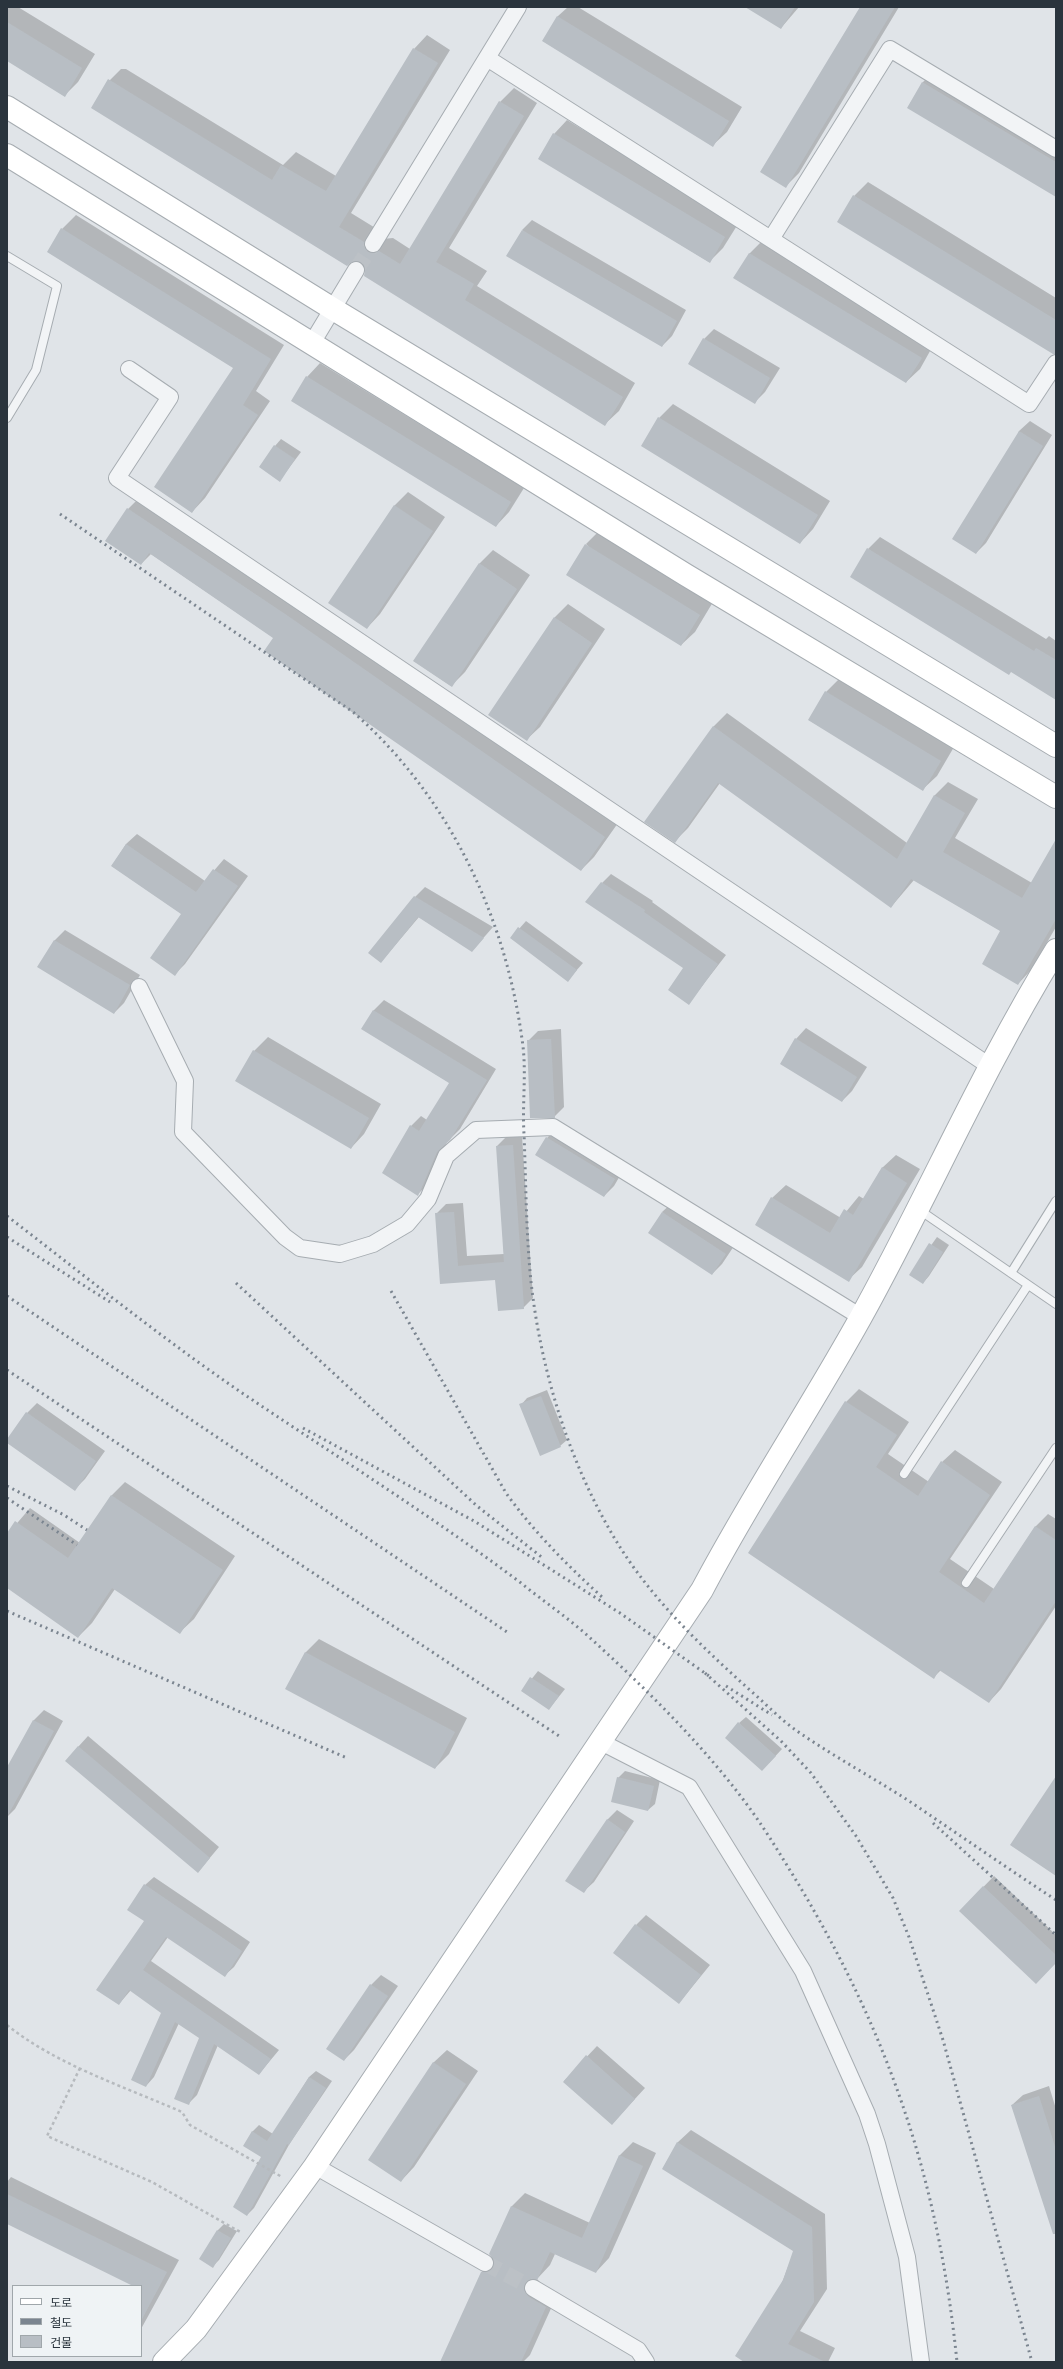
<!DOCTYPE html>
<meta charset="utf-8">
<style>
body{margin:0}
#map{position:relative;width:1063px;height:2369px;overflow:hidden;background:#e0e4e8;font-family:"Alegreya Sans","Noto Sans KR",sans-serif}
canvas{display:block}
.frame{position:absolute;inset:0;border:8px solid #2a343d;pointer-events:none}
.legend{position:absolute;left:12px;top:2285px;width:130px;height:72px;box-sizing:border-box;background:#eff3f5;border:1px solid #a0a7ab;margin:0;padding:5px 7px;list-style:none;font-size:12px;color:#2a343d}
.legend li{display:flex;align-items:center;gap:8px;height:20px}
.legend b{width:20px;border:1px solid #a0a7ab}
</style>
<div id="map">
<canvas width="1063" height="2369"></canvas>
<div class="frame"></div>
<ul class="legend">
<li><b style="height:5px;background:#fff"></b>도로</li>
<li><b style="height:5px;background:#7b8590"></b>철도</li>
<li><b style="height:11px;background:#b8bec4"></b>건물</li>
</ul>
</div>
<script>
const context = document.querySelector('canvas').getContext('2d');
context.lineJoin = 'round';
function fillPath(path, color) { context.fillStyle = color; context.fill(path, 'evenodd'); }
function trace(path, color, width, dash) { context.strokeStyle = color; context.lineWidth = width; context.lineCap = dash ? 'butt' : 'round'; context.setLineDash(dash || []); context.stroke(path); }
fillPath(new Path2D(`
 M 7,7 L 18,7 L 95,54 L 78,82 L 65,95 L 7,60 Z
 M 568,7 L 578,7 L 742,107 L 727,132 L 713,145 L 543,41 L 558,16 Z
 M 747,7 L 799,7 L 781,28 Z
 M 861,7 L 899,7 L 799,173 L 786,186 Z
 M 427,35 L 450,50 L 351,213 L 377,229 L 382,239 L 393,238 L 410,249 L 500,102 L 514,88 L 537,103 L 449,248 L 487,271 L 477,286 L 635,383 L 619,411 L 605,424 L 367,270 L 362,261 L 107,83 L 121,69 L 126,69 L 283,165 L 296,152 L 336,176 L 414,49 Z
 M 936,69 L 1056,140 L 1056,196 L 908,107 L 923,82 Z
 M 567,120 L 738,224 L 723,248 L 709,262 L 539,158 L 554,134 Z
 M 868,182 L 1056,298 L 1056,349 L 854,196 Z
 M 76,215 L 284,345 L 256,391 L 270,401 L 205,498 L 192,512 L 234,368 L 62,229 Z
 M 532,220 L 686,310 L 672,336 L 662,346 L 522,230 Z
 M 763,240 L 934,344 L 920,369 L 906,382 L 749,254 Z
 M 714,329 L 780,368 L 765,392 L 755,402 L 704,339 Z
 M 320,363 L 524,488 L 509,512 L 496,526 L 307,377 Z
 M 673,404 L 830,501 L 813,529 L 800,543 L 659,418 Z
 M 1030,421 L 1052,435 L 986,543 L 976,553 L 1019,431 Z
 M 281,439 L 301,452 L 280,480 L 275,446 Z
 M 408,492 L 445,517 L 380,614 L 367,628 L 330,603 L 395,505 Z
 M 142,495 L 618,823 L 594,857 L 581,870 L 274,638 L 151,554 L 141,564 L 107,541 L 128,509 Z
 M 599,531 L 713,602 L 695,632 L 681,645 L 586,544 Z
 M 880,537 L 1046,639 L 1049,636 L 1056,641 L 1056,699 L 868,549 Z
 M 493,550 L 530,575 L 465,672 L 451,686 L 414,661 L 480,563 Z
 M 568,604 L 605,629 L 540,727 L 526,740 L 555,617 Z
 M 840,678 L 954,747 L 937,776 L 923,789 L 809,720 L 826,692 Z
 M 727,713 L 907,843 L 935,795 L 948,782 L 978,799 L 955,838 L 1032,883 L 1056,841 L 1056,927 L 1031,970 L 1018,984 L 1001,931 L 914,880 L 891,907 L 720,783 L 688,828 L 675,841 L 646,822 L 714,726 Z
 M 137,834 L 205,881 L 224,859 L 248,876 L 185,964 L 175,974 L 182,914 L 112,866 L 126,844 Z
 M 611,874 L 653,901 L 652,902 L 726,955 L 689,1003 L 685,968 L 602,883 Z
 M 425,887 L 493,927 L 472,951 L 419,917 L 381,962 L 415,897 Z
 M 526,921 L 583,963 L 568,980 L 511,938 Z
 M 65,930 L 140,975 L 124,1003 L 114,1013 L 39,967 L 55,940 Z
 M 384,1000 L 496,1069 L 460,1129 L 447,1142 L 428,1184 L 418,1194 L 411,1126 L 421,1116 L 427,1120 L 450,1083 L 363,1029 L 374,1010 Z
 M 806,1028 L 867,1067 L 852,1091 L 842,1101 L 782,1064 L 796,1039 Z
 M 561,1029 L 564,1107 L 554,1117 L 528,1041 L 538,1031 Z
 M 268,1037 L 381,1104 L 364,1134 L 351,1148 L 237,1081 L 254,1051 Z
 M 557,1128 L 624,1169 L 614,1186 L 604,1196 L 547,1138 Z
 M 522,1136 L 533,1298 L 523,1308 L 496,1279 L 441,1283 L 436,1214 L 446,1204 L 463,1203 L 467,1256 L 504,1254 L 497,1146 L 506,1137 Z
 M 896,1155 L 920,1169 L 862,1267 L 848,1280 L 772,1198 L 786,1185 L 841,1218 L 859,1196 L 864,1199 L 882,1168 Z
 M 673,1202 L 736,1243 L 722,1264 L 712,1274 L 662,1212 Z
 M 937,1237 L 949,1245 L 929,1276 L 923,1283 L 910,1275 Z
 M 859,1389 L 909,1422 L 888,1454 L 929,1482 L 942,1462 L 955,1450 L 1002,1482 L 950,1559 L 994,1589 L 1035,1527 L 1048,1514 L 1056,1519 L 1056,1606 L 1001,1689 L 989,1702 L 941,1670 L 934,1677 L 846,1402 Z
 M 547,1390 L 567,1440 L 560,1446 L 521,1405 L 527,1398 Z
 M 37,1403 L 105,1451 L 85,1479 L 75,1489 L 7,1441 L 27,1413 Z
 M 125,1482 L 235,1556 L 194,1619 L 180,1632 L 115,1589 L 92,1623 L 78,1637 L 7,1587 L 7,1535 L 30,1508 L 80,1543 L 111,1496 Z
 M 319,1639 L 467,1718 L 449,1754 L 435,1768 L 287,1689 L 306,1652 Z
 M 538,1671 L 565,1689 L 549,1709 L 522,1691 Z
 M 44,1710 L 63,1721 L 15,1809 L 7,1817 L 7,1769 L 34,1720 Z
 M 746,1717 L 782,1749 L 769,1763 L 739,1723 Z
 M 88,1736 L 219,1847 L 198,1872 L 78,1747 Z
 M 625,1771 L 660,1780 L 655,1804 L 648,1810 L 618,1778 Z
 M 617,1810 L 634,1821 L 594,1882 L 583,1892 L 607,1820 Z
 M 994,1876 L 1056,1935 L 1056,1963 L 960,1911 Z
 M 154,1877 L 250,1942 L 234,1967 L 225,1975 L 168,1937 L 151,1961 L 279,2050 L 259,2074 L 218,2045 L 197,2095 L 188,2104 L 200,2038 L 179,2023 L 154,2077 L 146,2086 L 162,2012 L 131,1990 L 119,2004 L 146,1921 L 145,1885 Z
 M 646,1915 L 710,1965 L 679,2003 L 636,1925 Z
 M 381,1975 L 398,1986 L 354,2050 L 344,2060 L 371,1985 Z
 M 597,2046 L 645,2088 L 612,2124 L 564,2081 Z
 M 447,2050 L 478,2071 L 414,2167 L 401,2181 L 433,2063 Z
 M 316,2071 L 332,2081 L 290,2143 L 254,2208 L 247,2215 L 263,2157 L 252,2132 L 259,2125 L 273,2134 L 309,2077 Z
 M 1049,2086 L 1056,2109 L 1056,2207 L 1012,2105 L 1023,2095 Z
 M 691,2130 L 825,2214 L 827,2289 L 800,2331 L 835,2348 L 828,2362 L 746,2362 L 783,2280 L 794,2251 L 663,2168 L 678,2142 Z
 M 633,2142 L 656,2153 L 609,2258 L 596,2272 L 555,2254 L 550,2265 L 537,2279 L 542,2284 L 558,2293 L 530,2355 L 523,2362 L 441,2362 L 482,2272 L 494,2260 L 490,2254 L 512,2206 L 525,2193 L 590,2223 L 620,2155 Z
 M 11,2177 L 179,2260 L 141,2329 L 141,2286 L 136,2286 L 7,2223 L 7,2182 Z
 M 224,2224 L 237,2231 L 219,2260 L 213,2266 L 218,2230 Z`), '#0003');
fillPath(new Path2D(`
 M 745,7 L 795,7 L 781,29 Z
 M 860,7 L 895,7 L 786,188 L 760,172 Z
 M 557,16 L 729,121 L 713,147 L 542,41 Z
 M 7,22 L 82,68 L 65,97 L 7,61 Z
 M 413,48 L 438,63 L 339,227 L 364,242 L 365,248 L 368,252 L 379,251 L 400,264 L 499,101 L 524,116 L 436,262 L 474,284 L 465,300 L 623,397 L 605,426 L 364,276 L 365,270 L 361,262 L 352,262 L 347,266 L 91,108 L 108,79 L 272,180 L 281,165 L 326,191 Z
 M 922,82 L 1056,162 L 1056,197 L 907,108 Z
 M 553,133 L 725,237 L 710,263 L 538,159 Z
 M 853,195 L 1056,320 L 1056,354 L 1053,354 L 837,222 Z
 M 61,228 L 271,359 L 243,405 L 258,415 L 192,513 L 154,487 L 233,368 L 47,252 Z
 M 522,230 L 677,321 L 662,347 L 506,256 Z
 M 749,253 L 922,358 L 906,383 L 733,278 Z
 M 703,338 L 770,378 L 755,404 L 688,364 Z
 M 306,376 L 511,502 L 496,527 L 291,401 Z
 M 658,417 L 818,515 L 800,544 L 641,446 Z
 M 1019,431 L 1043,446 L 976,554 L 952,539 Z
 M 274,445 L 295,459 L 280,482 L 259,467 Z
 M 394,505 L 433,531 L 367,629 L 328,603 Z
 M 127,508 L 288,616 L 605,837 L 581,871 L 264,651 L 273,638 L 149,553 L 141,565 L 105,541 Z
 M 585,544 L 700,615 L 681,646 L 566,575 Z
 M 867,548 L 1034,651 L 1036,648 L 1056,660 L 1056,700 L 1011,672 L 1009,675 L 850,577 Z
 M 479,563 L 517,589 L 452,687 L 413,661 Z
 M 554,617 L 592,643 L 527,741 L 488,715 Z
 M 825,691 L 941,761 L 923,791 L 808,720 Z
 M 713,726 L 897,859 L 934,795 L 965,813 L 943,852 L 1022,898 L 1056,839 L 1056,919 L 1018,985 L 982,964 L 1000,931 L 911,879 L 891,908 L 718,783 L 675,843 L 644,822 Z
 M 126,844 L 196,892 L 213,869 L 238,886 L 175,976 L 150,958 L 181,914 L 111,866 Z
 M 601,882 L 645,910 L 644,912 L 718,964 L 689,1005 L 668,990 L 683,968 L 585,902 Z
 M 414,896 L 484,938 L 472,952 L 418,917 L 381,963 L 368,953 Z
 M 518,927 L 577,970 L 568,982 L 510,938 Z
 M 54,940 L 130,985 L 114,1014 L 37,967 Z
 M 373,1010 L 487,1080 L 450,1140 L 437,1152 L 418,1196 L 382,1173 L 410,1125 L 419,1131 L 449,1083 L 361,1029 Z
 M 795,1038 L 857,1077 L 842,1102 L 780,1064 Z
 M 551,1039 L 555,1118 L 530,1118 L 527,1040 Z
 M 253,1050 L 369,1118 L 351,1149 L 235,1081 Z
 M 546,1137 L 615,1179 L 604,1197 L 535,1155 Z
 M 513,1145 L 524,1309 L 498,1311 L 495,1280 L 440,1284 L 435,1213 L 454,1212 L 458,1266 L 504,1262 L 496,1146 Z
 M 882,1167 L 907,1183 L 849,1282 L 755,1225 L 771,1197 L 830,1233 L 844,1209 L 853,1215 Z
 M 662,1212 L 726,1254 L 712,1275 L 648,1233 Z
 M 929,1243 L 943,1252 L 923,1284 L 909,1275 Z
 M 541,1396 L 561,1447 L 540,1456 L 519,1404 Z
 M 845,1401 L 897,1435 L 876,1467 L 918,1496 L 941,1461 L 990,1495 L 939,1572 L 984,1603 L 1035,1526 L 1056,1540 L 1056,1601 L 989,1703 L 939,1670 L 934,1679 L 748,1553 Z
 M 26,1412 L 96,1461 L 75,1491 L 7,1443 L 7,1439 Z
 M 111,1495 L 223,1570 L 180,1634 L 112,1588 L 78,1638 L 7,1588 L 7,1533 L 15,1521 L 68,1558 Z
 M 305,1652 L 455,1732 L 435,1769 L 285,1689 Z
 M 530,1677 L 559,1696 L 549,1710 L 521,1691 Z
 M 33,1720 L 54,1731 L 7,1817 L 7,1767 Z
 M 738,1722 L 776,1756 L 762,1771 L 725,1738 Z
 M 78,1746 L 210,1858 L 198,1873 L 65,1761 Z
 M 1056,1776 L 1056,1876 L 1010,1845 Z
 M 617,1777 L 654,1786 L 648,1811 L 611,1802 Z
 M 607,1819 L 625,1832 L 584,1893 L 565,1881 Z
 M 144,1884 L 242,1951 L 225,1977 L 166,1937 L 143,1970 L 271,2059 L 259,2075 L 214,2044 L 189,2105 L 174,2099 L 199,2038 L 175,2022 L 146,2087 L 131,2080 L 161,2013 L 129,1990 L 119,2005 L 96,1990 L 144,1921 L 127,1910 Z
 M 983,1886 L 1056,1955 L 1056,1963 L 1036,1984 L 959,1911 Z
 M 635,1924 L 701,1975 L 679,2004 L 613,1953 Z
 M 370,1984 L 388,1996 L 344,2061 L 326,2049 Z
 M 586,2055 L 635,2099 L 612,2125 L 563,2082 Z
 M 433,2062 L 466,2084 L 401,2182 L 368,2160 Z
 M 309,2077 L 326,2088 L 289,2145 L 287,2144 L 247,2216 L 233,2207 L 261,2157 L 243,2146 L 252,2131 L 267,2141 Z
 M 1039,2096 L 1056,2150 L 1056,2234 L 1053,2234 L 1011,2105 Z
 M 677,2142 L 812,2227 L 814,2302 L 788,2344 L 825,2362 L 744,2362 L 735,2356 L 783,2280 L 793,2251 L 662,2169 Z
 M 619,2155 L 643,2166 L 596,2273 L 550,2252 L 537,2280 L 529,2280 L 525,2284 L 525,2292 L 529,2297 L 546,2307 L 521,2362 L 440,2362 L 481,2272 L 489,2271 L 493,2267 L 493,2259 L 489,2254 L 511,2206 L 582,2238 Z
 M 7,2194 L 167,2272 L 141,2321 L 141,2286 L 133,2286 L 7,2224 Z
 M 217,2230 L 231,2238 L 213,2268 L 199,2259 Z`), '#b8bec4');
trace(new Path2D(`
 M 356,270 L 373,244
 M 485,2263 L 533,2288`), '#bcc1c6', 16, [16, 8]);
const lane = new Path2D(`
 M 7,256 L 57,286 L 36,370 L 7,418
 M 918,1209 L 1056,1304
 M 1011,1273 L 1056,1201
 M 904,1474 L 1028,1285
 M 966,1583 L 1056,1448`);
const street = new Path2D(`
 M 487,58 L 1029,404 L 1056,363
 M 771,239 L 890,49 L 1056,149
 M 373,244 L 518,7
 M 312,343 L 356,270
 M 129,369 L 170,397 L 117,478 L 991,1067
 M 139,987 L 185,1081 L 183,1132 L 285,1237 L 300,1248 L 340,1254 L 373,1244 L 407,1224 L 428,1199 L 446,1156 L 476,1130 L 553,1127 L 861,1317
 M 601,1742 L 689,1787 L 803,1971 L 867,2114 L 877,2144 L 907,2257 L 921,2362
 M 315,2166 L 485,2263
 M 533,2288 L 638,2350 L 646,2362`);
const secondary = new Path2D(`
 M 7,107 L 333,309 L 1056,746
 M 7,155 L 686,575 L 1056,797
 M 164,2362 L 196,2329 L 315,2166 L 702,1590 C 751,1497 810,1409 861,1317 C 928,1196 983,1068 1056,950`);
trace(lane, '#a6acb1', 10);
trace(street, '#a6acb1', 18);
trace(secondary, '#a6acb1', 24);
trace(new Path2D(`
 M 7,2025 C 55,2064 125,2087 182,2112 L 190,2125 L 282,2177
 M 80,2068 L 47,2136 L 152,2182 L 242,2233`), '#b6babe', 2.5, [3, 3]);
trace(lane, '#f2f4f6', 8);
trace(street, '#f2f4f6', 16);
trace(secondary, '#fff', 22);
trace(new Path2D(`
 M 60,514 L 353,712 C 448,795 505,915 522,1039 C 527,1070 522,1103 524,1134 C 526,1183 526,1233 531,1282 C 541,1371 569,1462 615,1539 C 651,1599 701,1646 752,1692 C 767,1705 781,1720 797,1731 C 833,1756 872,1777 909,1801 C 958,1834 1007,1868 1056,1900
 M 7,1216 C 89,1279 170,1345 257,1403 C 345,1462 436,1519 521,1583 C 543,1601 567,1617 588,1636 C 642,1685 695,1737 739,1794 C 761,1822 780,1854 799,1885 C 891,2039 939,2184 957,2362
 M 7,1237 L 110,1302
 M 236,1283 L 477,1506 L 544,1559
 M 391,1291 L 506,1493 C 534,1532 566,1564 602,1597
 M 7,1296 L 510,1634
 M 7,1370 L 559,1736
 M 303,1428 L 474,1521 L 620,1613 L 709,1676
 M 7,1486 L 64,1515 L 87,1530
 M 7,1498 L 77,1545
 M 7,1611 L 347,1758
 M 705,1673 L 781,1741 L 811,1773 L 856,1836 L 893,1898 L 909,1937 L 943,2040 L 1032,2362
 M 726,1686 L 772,1715
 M 933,1823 L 1056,1935`), '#7b8590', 3, [2, 4]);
</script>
